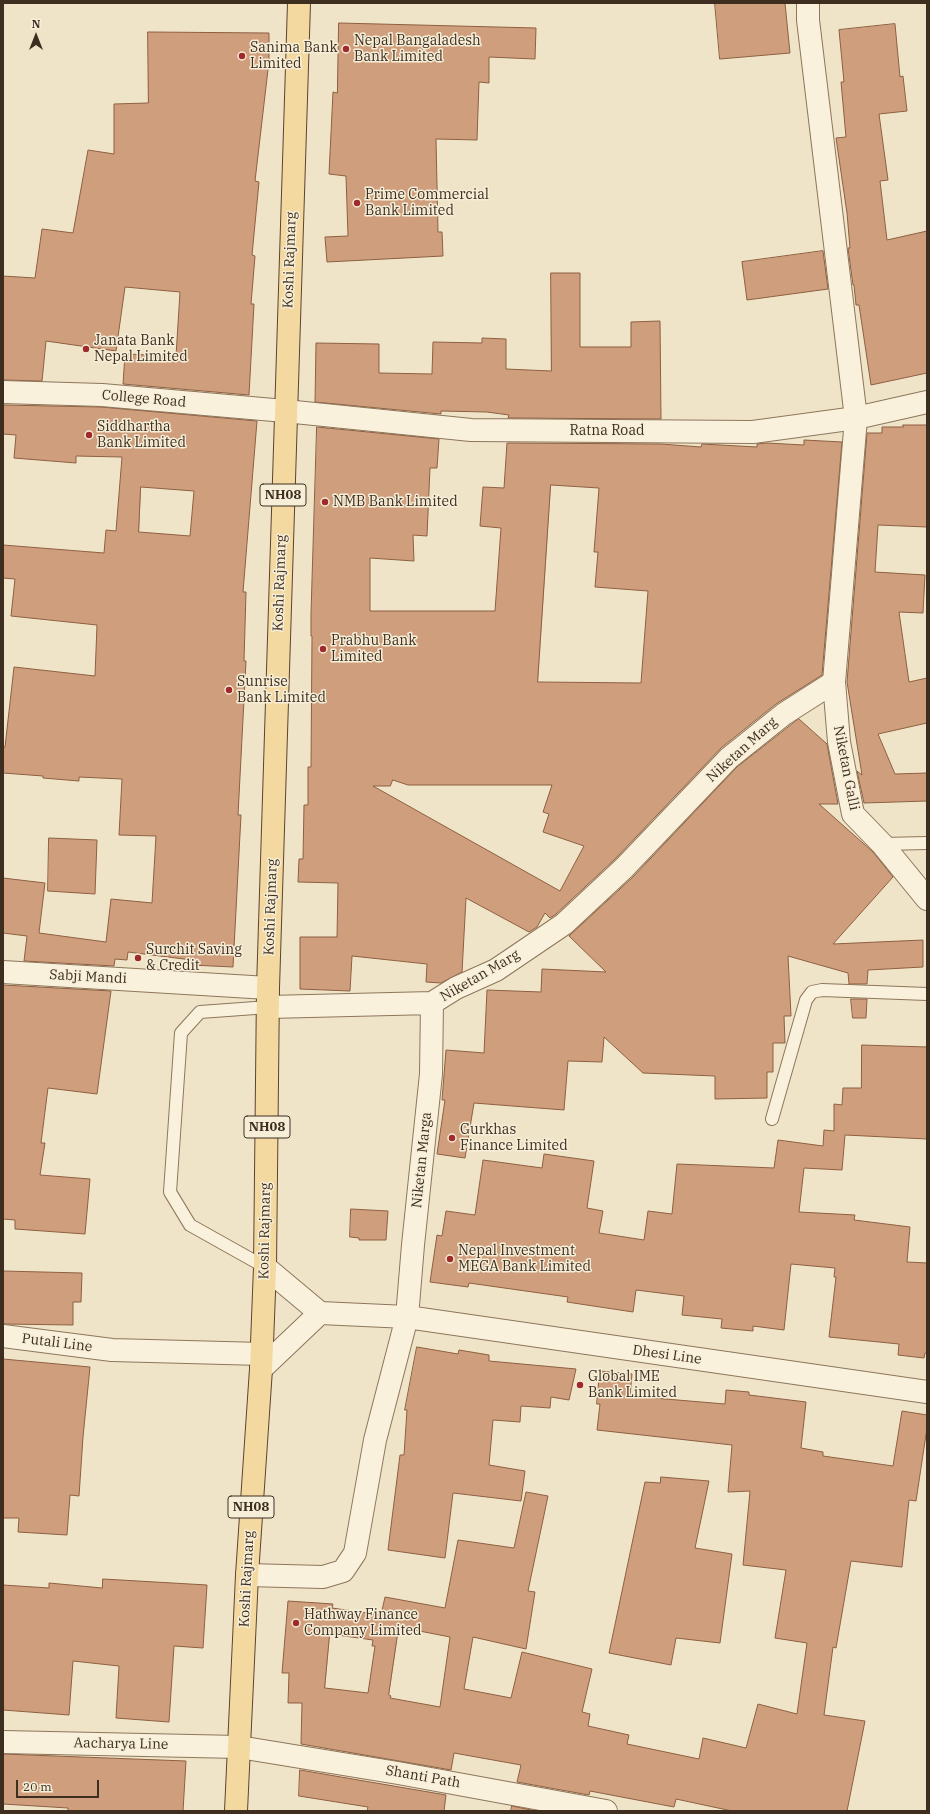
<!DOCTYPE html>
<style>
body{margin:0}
#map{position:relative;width:930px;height:1814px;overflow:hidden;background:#f0e4c8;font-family:"IBM Plex Serif",serif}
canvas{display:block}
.frame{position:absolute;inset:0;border:4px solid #3d2e20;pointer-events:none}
.north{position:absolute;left:16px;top:16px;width:40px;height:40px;-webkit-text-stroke:3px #f7eed8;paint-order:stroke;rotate:0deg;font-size:11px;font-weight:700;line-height:16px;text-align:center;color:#3d2e20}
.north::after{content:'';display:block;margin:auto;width:14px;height:18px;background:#3d2e20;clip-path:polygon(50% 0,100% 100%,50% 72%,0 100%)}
.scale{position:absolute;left:16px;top:1780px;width:83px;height:18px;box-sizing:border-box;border:2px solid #3d2e20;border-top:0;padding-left:5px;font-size:12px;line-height:14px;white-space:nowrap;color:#3d2e20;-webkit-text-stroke:3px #f7eed8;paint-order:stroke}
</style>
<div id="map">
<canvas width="930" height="1814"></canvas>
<div class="frame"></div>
<div class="north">N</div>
<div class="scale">20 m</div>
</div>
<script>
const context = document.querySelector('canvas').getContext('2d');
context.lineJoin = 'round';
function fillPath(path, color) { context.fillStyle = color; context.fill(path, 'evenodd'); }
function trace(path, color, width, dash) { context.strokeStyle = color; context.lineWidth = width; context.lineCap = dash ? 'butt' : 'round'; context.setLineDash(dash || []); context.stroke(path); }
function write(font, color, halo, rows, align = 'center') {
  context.font = font + ' "IBM Plex Serif",serif'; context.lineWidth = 3; context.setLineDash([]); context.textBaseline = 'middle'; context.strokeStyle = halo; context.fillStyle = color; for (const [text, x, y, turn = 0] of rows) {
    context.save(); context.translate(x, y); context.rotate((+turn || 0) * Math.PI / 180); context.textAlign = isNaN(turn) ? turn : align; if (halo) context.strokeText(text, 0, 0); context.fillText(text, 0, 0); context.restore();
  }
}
const building = new Path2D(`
 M 715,3 L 785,3 L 790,53 L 720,59 Z
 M 339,23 L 536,28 L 535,59 L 489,57 L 489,83 L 479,82 L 477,140 L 436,139 L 438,232 L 442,232 L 443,256 L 327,262 L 325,237 L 348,236 L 346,176 L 329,174 L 333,92 L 337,93 Z
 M 895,24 L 900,77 L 903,76 L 907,111 L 879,114 L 888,180 L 880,181 L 887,240 L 927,231 L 927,373 L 871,385 L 859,305 L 856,305 L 854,285 L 853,285 L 848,248 L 850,248 L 847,213 L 836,138 L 846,137 L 841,82 L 844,82 L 839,30 Z
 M 148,32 L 269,33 L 269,61 L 255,181 L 259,182 L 252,255 L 255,256 L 251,304 L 254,304 L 249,395 L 123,384 L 125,354 L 176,356 L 180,292 L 125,287 L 116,351 L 46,341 L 42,381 L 3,380 L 3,276 L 35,278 L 42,229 L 73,233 L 88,150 L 114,154 L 114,104 L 148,103 Z
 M 823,251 L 828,289 L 747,300 L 742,262 Z
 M 551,273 L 580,273 L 580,347 L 631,347 L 631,322 L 660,321 L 661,419 L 508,418 L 509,415 L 487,412 L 441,411 L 441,414 L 315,402 L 316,343 L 379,344 L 379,373 L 432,374 L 433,342 L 482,343 L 482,338 L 506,339 L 506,369 L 551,371 Z
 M 3,405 L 101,407 L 257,421 L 243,592 L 246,592 L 244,661 L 246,661 L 238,815 L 241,815 L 233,967 L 191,965 L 192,960 L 128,952 L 127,960 L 115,959 L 114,966 L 24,961 L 27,936 L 3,933 L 3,878 L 45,883 L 39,933 L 106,942 L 111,899 L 152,903 L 156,836 L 119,835 L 122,779 L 79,777 L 79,781 L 43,778 L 43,776 L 3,773 L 3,747 L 5,747 L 14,667 L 95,676 L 97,625 L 11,616 L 15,579 L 3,578 L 3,545 L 104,553 L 106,530 L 116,531 L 122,457 L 76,456 L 76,463 L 14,458 L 16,435 L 3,434 ZM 141,487 L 194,491 L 190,536 L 139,532 Z
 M 903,425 L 927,425 L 927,527 L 878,525 L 875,572 L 925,575 L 923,613 L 899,612 L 909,682 L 927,678 L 927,723 L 878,734 L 895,774 L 927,773 L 927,801 L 864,803 L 857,771 L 862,775 L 847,682 L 867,433 L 882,433 L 882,427 L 903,427 Z
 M 317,427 L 439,439 L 437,468 L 430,468 L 427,536 L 413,535 L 414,561 L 370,558 L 370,611 L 495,611 L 501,528 L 480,526 L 483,487 L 504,488 L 507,443 L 661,444 L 701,447 L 702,444 L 757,447 L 757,444 L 766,443 L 804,445 L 804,440 L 842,442 L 822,675 L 776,704 L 721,748 L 615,859 L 556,914 L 550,918 L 545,913 L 537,927 L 529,932 L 466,898 L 462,972 L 441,983 L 426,982 L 427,964 L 352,956 L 350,991 L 300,989 L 300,937 L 337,937 L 338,883 L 298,882 L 299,859 L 303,859 L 304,805 L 308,805 L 308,767 L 311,767 L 312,636 L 311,636 L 311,614 ZM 551,485 L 599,488 L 594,552 L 598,552 L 595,587 L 648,591 L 641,683 L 538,682 ZM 393,780 L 408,785 L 552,785 L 543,812 L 549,814 L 543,832 L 584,846 L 560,891 L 373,786 L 390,786 Z
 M 799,719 L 827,744 L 838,804 L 819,804 L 873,852 L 893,877 L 833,944 L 923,940 L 923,967 L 868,970 L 867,984 L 849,984 L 848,973 L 788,956 L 791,1016 L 784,1016 L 785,1043 L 773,1043 L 773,1072 L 767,1072 L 767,1098 L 715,1099 L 715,1076 L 643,1073 L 604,1037 L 602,1062 L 568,1061 L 564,1110 L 474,1103 L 465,1158 L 437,1154 L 445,1100 L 442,1100 L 446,1050 L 484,1053 L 487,990 L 541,992 L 542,969 L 606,972 L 569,936 L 633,877 L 737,767 Z
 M 49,838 L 97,840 L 95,894 L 48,891 Z
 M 3,985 L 111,991 L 97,1094 L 48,1088 L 41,1143 L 45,1143 L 40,1175 L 90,1179 L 85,1234 L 15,1229 L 15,1220 L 3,1219 Z
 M 851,999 L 867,999 L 866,1018 L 853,1018 Z
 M 862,1045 L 927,1047 L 927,1139 L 845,1135 L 842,1170 L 804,1168 L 799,1212 L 855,1215 L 854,1220 L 910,1227 L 907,1262 L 927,1263 L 927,1353 L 925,1353 L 924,1358 L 898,1355 L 899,1344 L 829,1337 L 836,1277 L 834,1277 L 835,1268 L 791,1264 L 784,1330 L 753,1326 L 753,1331 L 721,1328 L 722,1319 L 682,1315 L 684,1296 L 636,1290 L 633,1312 L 567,1302 L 568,1297 L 469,1283 L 468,1287 L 430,1282 L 437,1235 L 442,1236 L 446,1211 L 475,1215 L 483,1160 L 542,1168 L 544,1154 L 594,1161 L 587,1208 L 603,1211 L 599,1233 L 644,1240 L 648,1211 L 672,1214 L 677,1164 L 774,1168 L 778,1140 L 823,1146 L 824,1130 L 834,1131 L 834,1104 L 842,1105 L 843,1088 L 861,1088 Z
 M 351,1209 L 388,1211 L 386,1240 L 359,1240 L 359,1238 L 350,1237 Z
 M 3,1271 L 82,1273 L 81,1302 L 73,1302 L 73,1325 L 3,1324 Z
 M 417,1347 L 458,1354 L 459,1350 L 489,1355 L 489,1361 L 576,1369 L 569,1400 L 551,1397 L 550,1408 L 521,1406 L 520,1422 L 493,1420 L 489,1465 L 525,1471 L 521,1501 L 453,1493 L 445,1558 L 388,1550 L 400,1455 L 404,1455 L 407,1410 L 405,1410 Z
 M 3,1359 L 90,1367 L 83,1437 L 79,1496 L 70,1495 L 67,1535 L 18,1532 L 19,1518 L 3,1518 Z
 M 600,1371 L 632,1374 L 630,1396 L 725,1404 L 726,1390 L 749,1392 L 749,1395 L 806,1402 L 801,1448 L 823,1452 L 823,1456 L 893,1466 L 902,1411 L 927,1415 L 927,1428 L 916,1501 L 909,1500 L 902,1567 L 851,1561 L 836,1648 L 833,1647 L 824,1715 L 865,1721 L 847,1811 L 732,1811 L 676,1799 L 674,1807 L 590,1791 L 589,1795 L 517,1782 L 521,1765 L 454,1753 L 451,1770 L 301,1744 L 302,1703 L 288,1703 L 289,1673 L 282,1673 L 288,1601 L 333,1604 L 332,1608 L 381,1615 L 385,1597 L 445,1608 L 458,1540 L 514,1548 L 526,1492 L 548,1496 L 528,1591 L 535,1592 L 526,1649 L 473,1637 L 464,1689 L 511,1698 L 522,1652 L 592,1669 L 582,1712 L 590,1714 L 588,1726 L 629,1735 L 627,1744 L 699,1759 L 703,1738 L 746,1748 L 758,1704 L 797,1714 L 807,1643 L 775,1638 L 786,1570 L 743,1565 L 750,1491 L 728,1492 L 732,1445 L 597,1430 L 600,1404 L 597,1404 ZM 399,1627 L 450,1637 L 440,1707 L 390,1698 L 391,1696 L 389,1695 ZM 330,1634 L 373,1640 L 372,1646 L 375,1646 L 368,1693 L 325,1688 Z
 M 661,1477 L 709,1481 L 695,1548 L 732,1554 L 720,1643 L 676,1638 L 671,1665 L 609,1653 L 645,1482 L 660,1483 Z
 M 103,1579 L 207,1585 L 203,1648 L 174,1646 L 169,1722 L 116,1718 L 119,1666 L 73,1661 L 69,1715 L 3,1710 L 3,1585 L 49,1588 L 49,1583 L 102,1588 Z
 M 3,1754 L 186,1761 L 183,1811 L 68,1811 L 68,1808 L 3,1804 Z
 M 300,1770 L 446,1795 L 444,1811 L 367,1811 L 368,1807 L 299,1796 Z
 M 512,1806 L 536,1811 L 511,1811 Z`);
fillPath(building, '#cf9f7d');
trace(building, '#8d5f41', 1);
const service = new Path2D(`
 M 882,844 L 927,843
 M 772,1119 L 806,1000 L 812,992 L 822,990 L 927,994
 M 265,1267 L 190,1225 L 170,1192 L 181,1033 L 200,1012 L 269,1007`);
const minor = new Path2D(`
 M 3,392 L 102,395 L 285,411
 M 834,682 L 839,742 L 853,814 L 882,844 L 927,899
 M 3,972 L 268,988
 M 432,1003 L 456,988 L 496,970 L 564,924 L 624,868 L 729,758 L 784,714 L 834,682 L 856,418 L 808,20 L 808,3
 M 269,1007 L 432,1003
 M 265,1267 L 320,1313 L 407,1317 L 927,1392
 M 3,1336 L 112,1350 L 262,1354
 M 261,1369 L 320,1313
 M 247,1575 L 323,1577 L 343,1571 L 355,1553 L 375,1440 L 407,1317 L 413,1245 L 431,1074 L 432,1003
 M 3,1742 L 239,1747 L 398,1773 L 606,1811`);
const tertiary = new Path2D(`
 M 285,411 L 471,430 L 753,432 L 856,418 L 927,402`);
const primary = new Path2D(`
 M 236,1811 L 247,1575 L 261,1369 L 265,1267 L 268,988 L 299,3`);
trace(service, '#8d765c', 14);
trace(minor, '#8d765c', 24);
trace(tertiary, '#8d765c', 24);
trace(primary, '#5b4430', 24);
trace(service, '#faf1dc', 12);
trace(minor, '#faf1dc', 22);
trace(tertiary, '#faf1dc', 22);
trace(primary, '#f3d9a0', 22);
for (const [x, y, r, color] of [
 [346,49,4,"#9e2a2b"],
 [242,56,4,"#9e2a2b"],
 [357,203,4,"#9e2a2b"],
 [86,349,4,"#9e2a2b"],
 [89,435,4,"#9e2a2b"],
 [325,502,4,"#9e2a2b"],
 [323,649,4,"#9e2a2b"],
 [229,690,4,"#9e2a2b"],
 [138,958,4,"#9e2a2b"],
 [452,1138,4,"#9e2a2b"],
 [450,1259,4,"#9e2a2b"],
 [580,1385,4,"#9e2a2b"],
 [296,1623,4,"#9e2a2b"]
]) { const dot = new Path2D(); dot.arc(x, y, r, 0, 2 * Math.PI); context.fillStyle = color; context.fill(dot); trace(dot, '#f7eed8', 1.5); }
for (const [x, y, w] of [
 [283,495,46],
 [267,1127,46],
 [251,1507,46]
]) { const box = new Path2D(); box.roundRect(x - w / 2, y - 11, w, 22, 3); context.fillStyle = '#f7eed8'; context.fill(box); trace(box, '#3d2e20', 1); }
write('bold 13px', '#3d2e20', null, [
 ["NH08",283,495],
 ["NH08",267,1127],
 ["NH08",251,1507]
]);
write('14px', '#3d2e20', '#f7eed8', [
 ["Nepal Bangaladesh",354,41],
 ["Bank Limited",354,57],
 ["Sanima Bank",250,48],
 ["Limited",250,64],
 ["Prime Commercial",365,195],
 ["Bank Limited",365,211],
 ["Janata Bank",94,341],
 ["Nepal Limited",94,357],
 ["Siddhartha",97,427],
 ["Bank Limited",97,443],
 ["NMB Bank Limited",333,502],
 ["Prabhu Bank",331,641],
 ["Limited",331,657],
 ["Sunrise",237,682],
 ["Bank Limited",237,698],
 ["Surchit Saving",146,950],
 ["& Credit",146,966],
 ["Gurkhas",460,1130],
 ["Finance Limited",460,1146],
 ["Nepal Investment",458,1251],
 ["MEGA Bank Limited",458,1267],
 ["Global IME",588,1377],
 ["Bank Limited",588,1393],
 ["Hathway Finance",304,1615],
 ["Company Limited",304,1631]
], 'left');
write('14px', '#3d2e20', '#f7eed8', [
 ["Koshi Rajmarg",290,260,-88],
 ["College Road",144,399,5],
 ["Ratna Road",607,431],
 ["Koshi Rajmarg",280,583,-88],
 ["Niketan Marg",742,750,-42],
 ["Niketan Galli",846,768,79],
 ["Koshi Rajmarg",271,907,-88],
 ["Niketan Marg",480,976,-30],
 ["Sabji Mandi",88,977,3],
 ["Niketan Marga",422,1160,-84],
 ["Koshi Rajmarg",265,1231,-89],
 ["Putali Line",57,1343,7],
 ["Dhesi Line",667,1355,8],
 ["Koshi Rajmarg",247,1579,-87],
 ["Aacharya Line",121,1744,1],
 ["Shanti Path",423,1777,10]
]);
</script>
